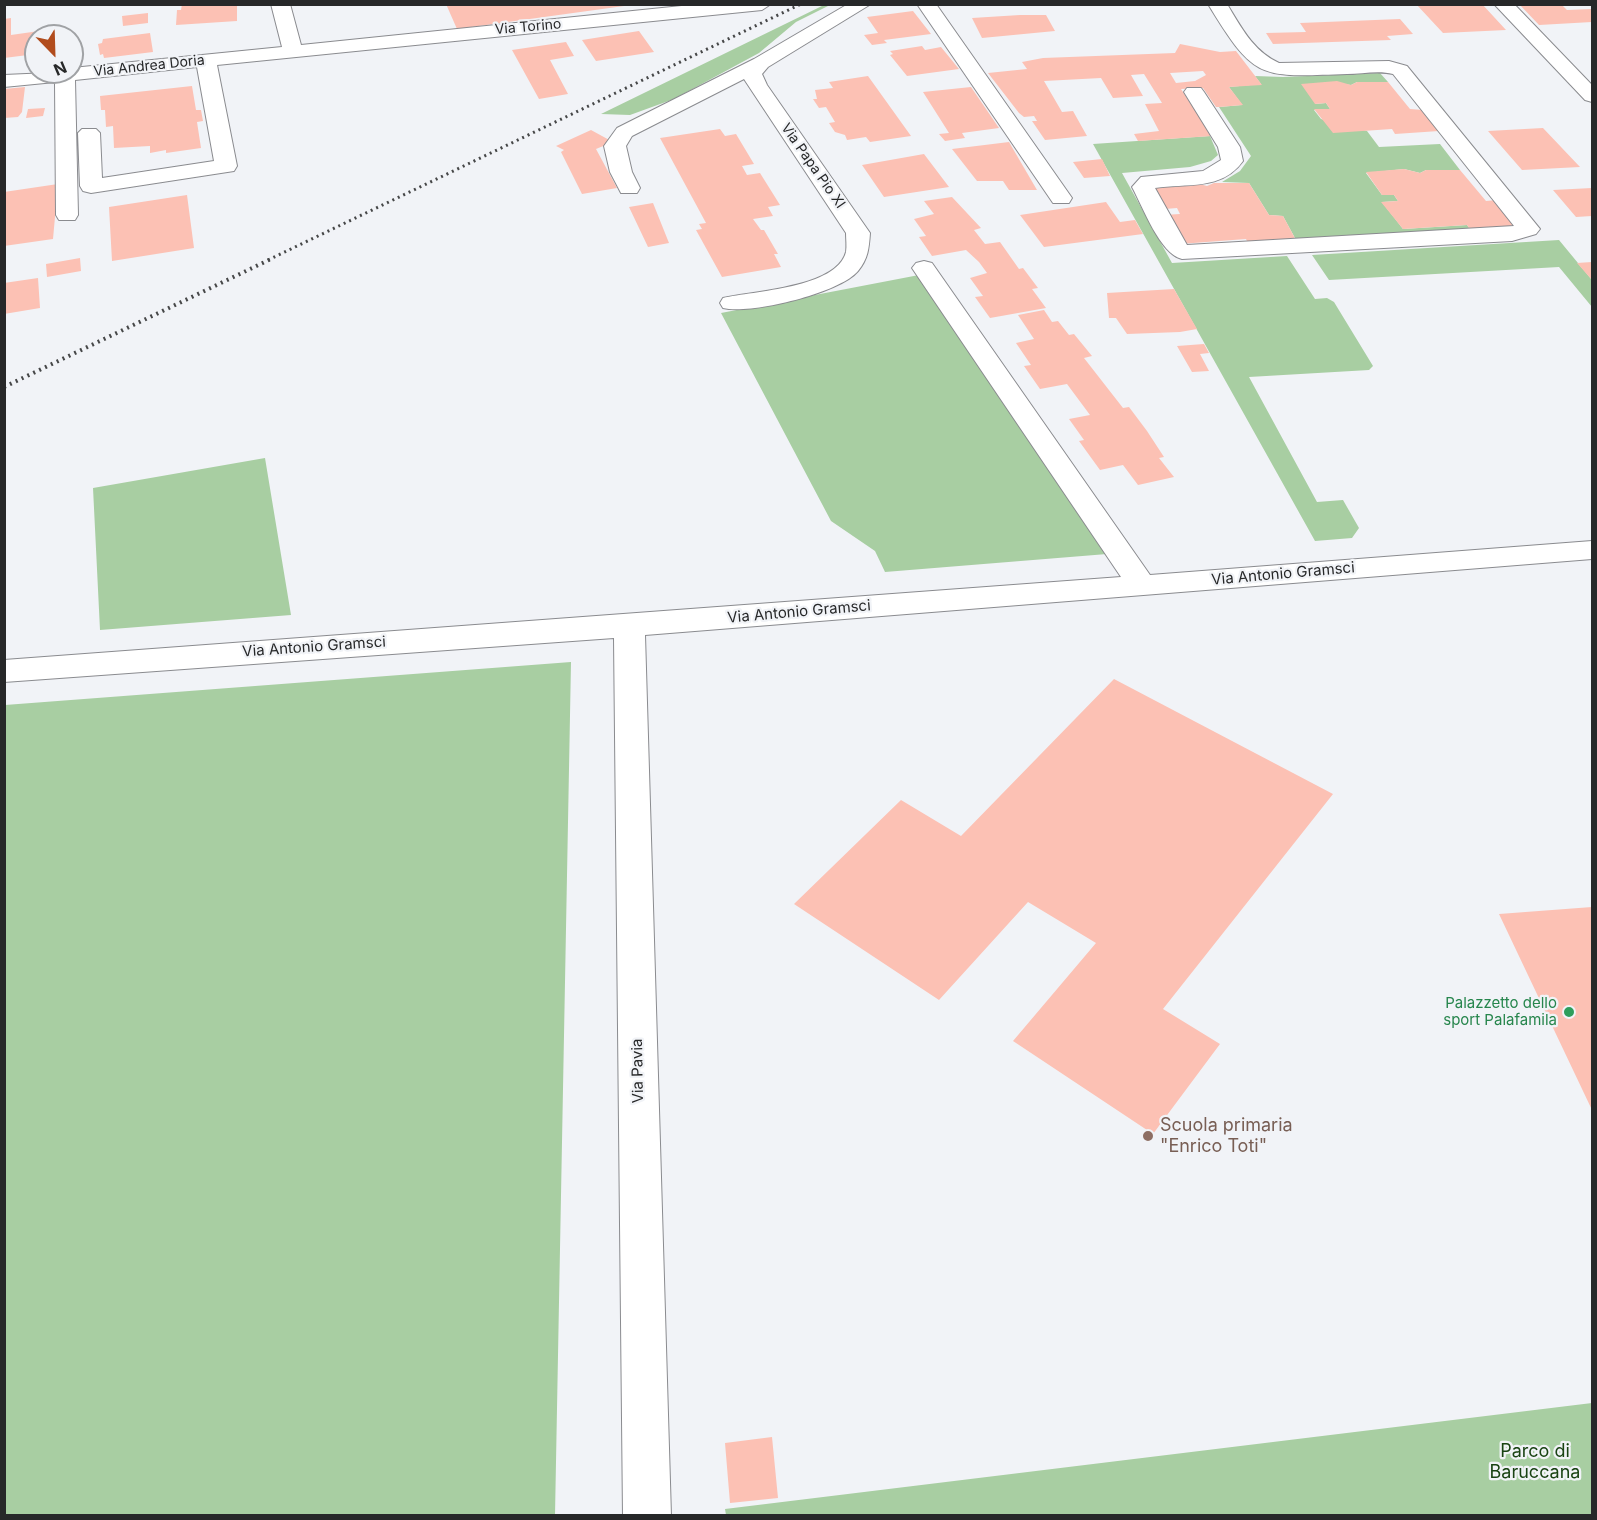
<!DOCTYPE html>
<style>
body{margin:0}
#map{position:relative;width:1597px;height:1520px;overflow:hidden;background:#f1f3f7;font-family:Inter,sans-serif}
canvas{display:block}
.frame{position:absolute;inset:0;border:6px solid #272829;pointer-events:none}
.north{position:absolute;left:24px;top:24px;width:60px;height:60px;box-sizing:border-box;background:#f1f3f7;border:2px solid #a0a2a5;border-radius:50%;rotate:157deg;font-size:16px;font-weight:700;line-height:24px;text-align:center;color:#272829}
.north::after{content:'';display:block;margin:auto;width:21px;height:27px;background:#b14c1d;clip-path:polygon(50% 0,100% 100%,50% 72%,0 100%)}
</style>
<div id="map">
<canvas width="1597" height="1520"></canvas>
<div class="frame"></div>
<div class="north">N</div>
</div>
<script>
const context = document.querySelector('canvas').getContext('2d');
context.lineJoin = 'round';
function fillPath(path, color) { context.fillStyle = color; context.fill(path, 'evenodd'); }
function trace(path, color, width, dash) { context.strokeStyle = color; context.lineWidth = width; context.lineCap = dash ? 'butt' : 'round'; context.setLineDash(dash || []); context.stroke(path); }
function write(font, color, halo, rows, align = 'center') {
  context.font = font + ' Inter,sans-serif'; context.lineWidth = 4.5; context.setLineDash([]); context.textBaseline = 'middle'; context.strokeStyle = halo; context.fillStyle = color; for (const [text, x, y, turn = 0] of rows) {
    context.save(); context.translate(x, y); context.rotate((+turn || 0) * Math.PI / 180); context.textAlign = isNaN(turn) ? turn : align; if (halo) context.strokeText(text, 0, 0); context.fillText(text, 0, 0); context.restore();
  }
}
fillPath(new Path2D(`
 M 824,5 L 830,5 L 796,22 L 759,53 L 674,99 L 630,115 L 601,114 Z
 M 1380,73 L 1388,82 L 1357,82 L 1351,85 L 1325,82 L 1315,104 L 1326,103 L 1330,109 L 1314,110 L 1321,119 L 1367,131 L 1379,147 L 1440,144 L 1460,170 L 1426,170 L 1420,173 L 1404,169 L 1366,173 L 1382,195 L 1394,195 L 1398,201 L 1382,202 L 1403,229 L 1467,225 L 1470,229 L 1296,240 L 1283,216 L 1269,215 L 1249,183 L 1222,182 L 1240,171 L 1251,156 L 1219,107 L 1242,105 L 1229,87 L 1261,84 L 1255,76 L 1283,77 Z
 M 1210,136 L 1218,155 L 1211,161 L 1190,167 L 1122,173 L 1172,263 L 1287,256 L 1315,299 L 1327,298 L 1334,302 L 1373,366 L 1369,370 L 1249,377 L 1317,502 L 1343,500 L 1359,528 L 1352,538 L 1315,541 L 1093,144 Z
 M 1559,240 L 1592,280 L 1592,307 L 1559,267 L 1329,280 L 1312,255 Z
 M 919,275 L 1107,554 L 885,572 L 875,551 L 831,521 L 721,313 Z
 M 265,458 L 291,615 L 100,630 L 93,488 Z
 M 571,662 L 555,1515 L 5,1515 L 5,705 Z
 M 1592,1403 L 1592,1515 L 726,1515 L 725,1509 Z`), '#a8cea2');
fillPath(new Path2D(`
 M 182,4 L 237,4 L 237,21 L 176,25 L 177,10 L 181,10 Z
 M 446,4 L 624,4 L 624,6 L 457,29 Z
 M 1416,4 L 1482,4 L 1506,30 L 1443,33 Z
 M 1519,4 L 1561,4 L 1567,10 L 1592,9 L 1592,22 L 1539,25 Z
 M 913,11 L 931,34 L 884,40 L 887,43 L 872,45 L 864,35 L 878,33 L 867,17 Z
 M 148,13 L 148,23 L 123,26 L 122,16 Z
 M 1020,15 L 1046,15 L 1055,31 L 982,38 L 972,18 Z
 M 11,18 L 11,35 L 39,31 L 39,36 L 36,36 L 36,54 L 4,58 L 4,19 Z
 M 1400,19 L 1413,34 L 1387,36 L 1391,40 L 1273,44 L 1266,33 L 1306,32 L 1300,23 Z
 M 639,31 L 654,52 L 596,61 L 582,40 Z
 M 150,33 L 153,52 L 104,58 L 103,54 L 100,55 L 98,44 L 102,43 L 103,39 Z
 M 566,42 L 574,56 L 550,60 L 568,94 L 539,99 L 512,50 Z
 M 1180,44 L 1220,52 L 1236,51 L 1262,85 L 1229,87 L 1243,105 L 1219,107 L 1216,107 L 1203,88 L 1181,89 L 1212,136 L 1138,141 L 1134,134 L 1159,131 L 1145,104 L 1162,103 L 1144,74 L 1131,75 L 1143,96 L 1113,98 L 1101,78 L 1044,81 L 1062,112 L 1073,111 L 1087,136 L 1045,140 L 1032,121 L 1037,121 L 1034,116 L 1024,117 L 1019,113 L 988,73 L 1027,69 L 1022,62 L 1043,58 L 1175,53 ZM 1203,71 L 1206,75 L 1195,81 L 1176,83 L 1170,73 Z
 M 922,46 L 925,50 L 941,47 L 959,69 L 907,76 L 890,55 L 893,54 L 890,51 Z
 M 868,76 L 911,136 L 870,142 L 866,137 L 847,140 L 845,135 L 835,132 L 829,123 L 835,122 L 826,107 L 819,108 L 813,99 L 817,99 L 815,90 L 833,88 L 829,82 Z
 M 1337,81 L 1351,85 L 1357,82 L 1388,82 L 1410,109 L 1423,110 L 1439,131 L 1395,134 L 1392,129 L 1333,133 L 1314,109 L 1330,109 L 1326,103 L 1315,104 L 1301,84 Z
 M 192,86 L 196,110 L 201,110 L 203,121 L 197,122 L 201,148 L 166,153 L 166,150 L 150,153 L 150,146 L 114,148 L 113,126 L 106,127 L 105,110 L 101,110 L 100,96 Z
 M 25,87 L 22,112 L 18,117 L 4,118 L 4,89 Z
 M 971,87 L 999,128 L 962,133 L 965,138 L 945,141 L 939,134 L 949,133 L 923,92 Z
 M 45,108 L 43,116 L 26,118 L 28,109 Z
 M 1543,128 L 1580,167 L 1522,170 L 1488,131 Z
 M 720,129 L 725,136 L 736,134 L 754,164 L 742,166 L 747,175 L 760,173 L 780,205 L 768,207 L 773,216 L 753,219 L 761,230 L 764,230 L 778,254 L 774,254 L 781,267 L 722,277 L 696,230 L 702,229 L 699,224 L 706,223 L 660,138 Z
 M 591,130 L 613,142 L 596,149 L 617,188 L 582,194 L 561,152 L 564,150 L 556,146 Z
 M 1009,142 L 1037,190 L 1009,190 L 1003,181 L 977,181 L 952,149 Z
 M 924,154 L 949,187 L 884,197 L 862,165 Z
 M 1102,159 L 1110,176 L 1084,178 L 1073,162 Z
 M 1404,169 L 1420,173 L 1426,170 L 1460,170 L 1486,201 L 1497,200 L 1519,228 L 1471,231 L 1467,225 L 1403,229 L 1381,202 L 1398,201 L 1394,195 L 1382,195 L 1366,172 Z
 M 1192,182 L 1207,186 L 1214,183 L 1249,183 L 1269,215 L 1283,216 L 1297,242 L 1249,245 L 1246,239 L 1180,244 L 1163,215 L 1180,214 L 1177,208 L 1165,209 L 1153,185 Z
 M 58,184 L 53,239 L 4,246 L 4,192 Z
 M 1592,188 L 1592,216 L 1576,217 L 1553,190 Z
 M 187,195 L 194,248 L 112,261 L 109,207 Z
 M 952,197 L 981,228 L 974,230 L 985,244 L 1000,242 L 1019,269 L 1023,268 L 1038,288 L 1032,289 L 1046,308 L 990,318 L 975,297 L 983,296 L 970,278 L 987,273 L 979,262 L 966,250 L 932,256 L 919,237 L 926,236 L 914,219 L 934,214 L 924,201 Z
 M 1106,202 L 1120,222 L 1135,220 L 1143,234 L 1044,247 L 1020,215 Z
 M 653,203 L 669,243 L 648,247 L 629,207 Z
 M 80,258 L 81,271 L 47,277 L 46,264 Z
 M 1592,262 L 1592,280 L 1577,263 Z
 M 38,278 L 40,308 L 4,314 L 4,283 Z
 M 1174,289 L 1197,329 L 1180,332 L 1127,334 L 1116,318 L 1109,318 L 1107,293 Z
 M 1044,310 L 1052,322 L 1058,321 L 1069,335 L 1074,334 L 1092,356 L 1084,358 L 1123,408 L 1129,407 L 1147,431 L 1164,457 L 1159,458 L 1174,477 L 1138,485 L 1123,465 L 1100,470 L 1079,441 L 1084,440 L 1069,419 L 1090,415 L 1067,384 L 1040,389 L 1024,366 L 1031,365 L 1016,343 L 1034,339 L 1018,315 Z
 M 1204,344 L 1209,353 L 1200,354 L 1209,371 L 1192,372 L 1177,346 Z
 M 1114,679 L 1333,794 L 1163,1009 L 1220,1044 L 1153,1134 L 1013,1041 L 1096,943 L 1028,902 L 939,1000 L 794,904 L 901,800 L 961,836 Z
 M 1592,907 L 1592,1110 L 1499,914 Z
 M 772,1437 L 778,1498 L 730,1503 L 725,1443 Z`), '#fcc1b4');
const minor = new Path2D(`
 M 271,4 L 290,4 L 301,45 L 701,4 L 771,4 L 762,10 L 217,65 L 237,166 L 234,171 L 91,193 L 83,191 L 80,186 L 78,133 L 82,129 L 96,129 L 100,133 L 102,178 L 214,161 L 197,67 L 75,80 L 78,215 L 75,220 L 59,220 L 56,215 L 55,82 L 4,87 L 4,75 L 72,72 L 72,68 L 282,47 Z
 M 848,4 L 871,4 L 768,67 L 762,74 L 767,85 L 870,233 C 869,248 868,259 858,271 C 840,293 750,315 723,308 L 720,303 L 723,298 C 753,291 837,288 846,252 C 847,246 846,239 846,233 L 744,79 L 632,136 L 626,146 L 632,172 L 640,188 L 637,193 L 621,193 L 610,172 L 604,146 L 617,128 L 754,59 Z
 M 917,4 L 936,4 L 1072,198 L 1069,203 L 1053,203 Z
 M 1208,4 L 1227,4 C 1241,27 1253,51 1279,63 L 1389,61 L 1407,66 L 1540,229 L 1536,234 L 1512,241 L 1182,259 C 1160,254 1143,207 1132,187 L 1141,177 L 1203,171 L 1221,160 L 1218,147 L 1184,92 L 1187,88 L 1201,88 L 1204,92 L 1240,147 L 1243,161 C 1222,191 1186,183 1155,188 L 1187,245 L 1514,226 L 1393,74 C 1379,70 1361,74 1347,74 C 1259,77 1255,81 1208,4 Z
 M 1494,4 L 1514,4 L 1592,85 L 1592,102 L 1585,100 Z
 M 924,261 L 932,263 L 1150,575 L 1592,541 L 1592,559 L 645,635 L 671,1516 L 623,1516 L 614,638 L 4,682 L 4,660 L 1121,577 L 912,268 L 916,263 Z`);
trace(minor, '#8a8b8f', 2);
fillPath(minor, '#fff');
trace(new Path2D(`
 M 268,260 L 801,4`), '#464748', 3, [2, 4]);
trace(new Path2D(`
 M 4,387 L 271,259`), '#464748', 4, [2, 4.5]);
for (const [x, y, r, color] of [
 [1569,1012,6,"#2e9e5b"],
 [1148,1136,6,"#8d6e63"]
]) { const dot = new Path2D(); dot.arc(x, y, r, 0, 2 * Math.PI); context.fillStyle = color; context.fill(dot); trace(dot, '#f1f3f7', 2); }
write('14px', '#272829', '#f1f3f7', [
 ["Via Torino",528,27,-5],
 ["Via Andrea Doria",149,66,-6],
 ["Via Papa Pio XI",813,166,55]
]);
write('15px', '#272829', '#f1f3f7', [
 ["Via Antonio Gramsci",1283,574,-5],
 ["Via Antonio Gramsci",799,612,-5],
 ["Via Antonio Gramsci",314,647,-4],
 ["Via Pavia",638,1071,-91]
]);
write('15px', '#27864d', '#f1f3f7', [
 ["Palazzetto dello",1557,1003],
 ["sport Palafamila",1557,1020]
], 'right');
write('18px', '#785e54', '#f1f3f7', [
 ["Scuola primaria",1160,1126],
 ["\"Enrico Toti\"",1160,1147]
], 'left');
write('18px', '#194313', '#f1f3f7', [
 ["Parco di",1535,1452],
 ["Baruccana",1535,1473]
]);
</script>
